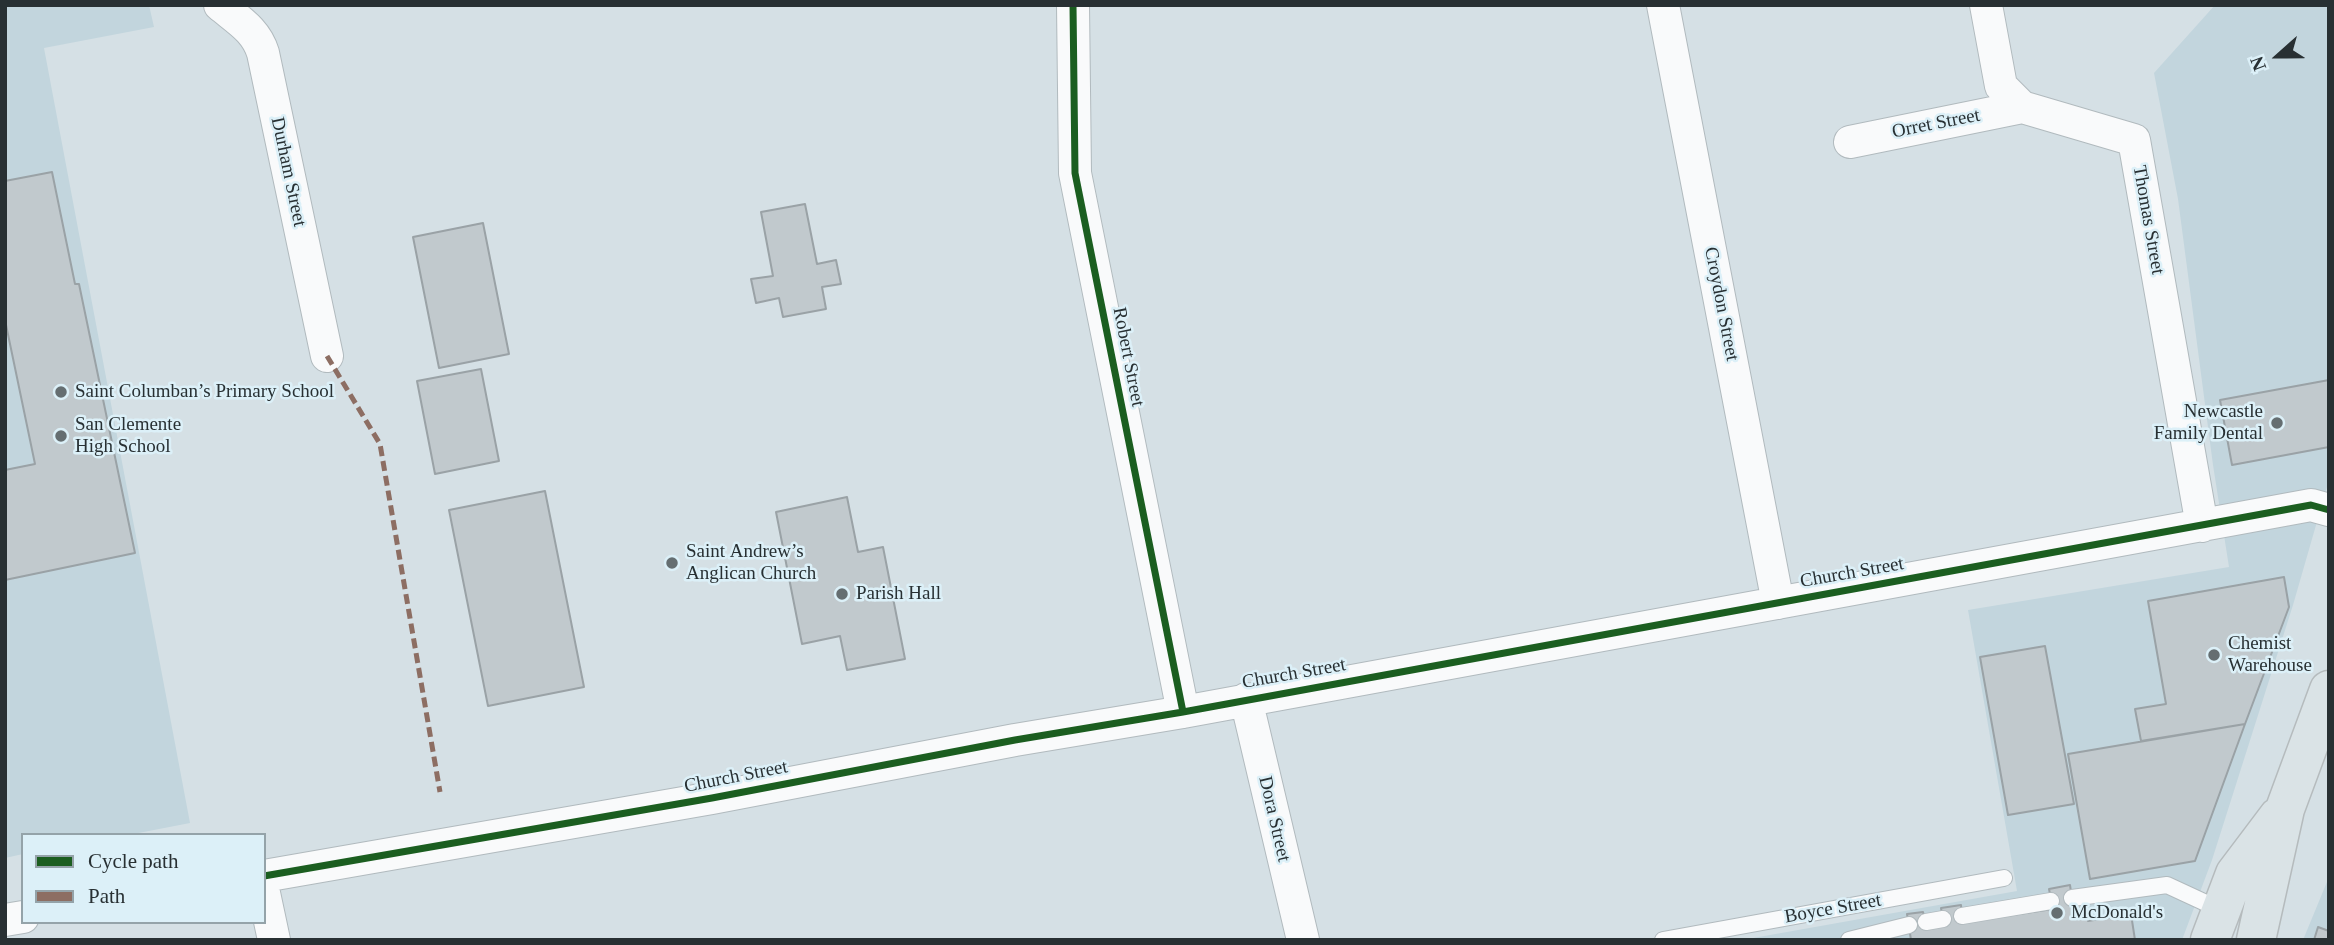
<!DOCTYPE html>
<meta charset="utf-8">
<style>
body{margin:0}
#map{position:relative;width:2334px;height:945px;overflow:hidden;background:#d5e0e5;font-family:Georgia,serif}
canvas{display:block}
.frame{position:absolute;inset:0;border:7px solid #283033;pointer-events:none}
.legend{position:absolute;left:21px;top:833px;width:245px;height:91px;box-sizing:border-box;background:#dcf0f8;border:2px solid #94a3a9;margin:0;padding:9px 12px;list-style:none;font-size:21px;color:#283033}
.legend li{display:flex;align-items:center;gap:14px;height:35px}
.legend b{width:35px;border:2px solid #94a3a9}
.north{position:absolute;left:2243px;top:21px;width:70px;height:70px;-webkit-text-stroke:5px #dcf0f8;paint-order:stroke;rotate:249deg;font-size:19px;font-weight:700;line-height:28px;text-align:center;color:#283033}
.north::after{content:'';display:block;margin:auto;width:24px;height:32px;background:#283033;clip-path:polygon(50% 0,100% 100%,50% 72%,0 100%)}
</style>
<div id="map">
<canvas width="2334" height="945"></canvas>
<div class="frame"></div>
<ul class="legend">
<li><b style="height:9px;background:#1b5e20"></b>Cycle path</li>
<li><b style="height:9px;background:#8d6e63"></b>Path</li>
</ul>
<div class="north">N</div>
</div>
<script>
const context = document.querySelector('canvas').getContext('2d');
context.lineJoin = 'round';
function fillPath(path, color) { context.fillStyle = color; context.fill(path, 'evenodd'); }
function trace(path, color, width, dash) { context.strokeStyle = color; context.lineWidth = width; context.lineCap = dash ? 'butt' : 'round'; context.setLineDash(dash || []); context.stroke(path); }
function write(font, color, halo, rows, align = 'center') {
  context.font = font + ' Georgia,serif'; context.lineWidth = 5; context.setLineDash([]); context.textBaseline = 'middle'; context.strokeStyle = halo; context.fillStyle = color; for (const [text, x, y, turn = 0] of rows) {
    context.save(); context.translate(x, y); context.rotate((+turn || 0) * Math.PI / 180); context.textAlign = isNaN(turn) ? turn : align; if (halo) context.strokeText(text, 0, 0); context.fillText(text, 0, 0); context.restore();
  }
}
fillPath(new Path2D(`
 M 5,5 L 149,5 L 154,27 L 44,48 L 190,823 L 128,835 L 23,835 L 23,854 L 5,858 Z
 M 2215,5 L 2329,5 L 2329,480 L 2293,605 L 2212,860 L 2182,940 L 1742,940 L 2017,891 L 1968,610 L 2229,567 L 2213,465 L 2178,199 L 2154,73 Z
 M 2329,877 L 2329,940 L 2303,940 Z`), '#c2d5dd');
const building = new Path2D(`
 M 52,172 L 75,284 L 79,284 L 135,553 L 5,580 L 5,470 L 35,464 L 5,320 L 5,181 Z
 M 805,204 L 817,264 L 836,260 L 841,284 L 822,287 L 826,309 L 783,317 L 779,298 L 756,303 L 751,279 L 773,276 L 761,212 Z
 M 483,223 L 509,354 L 439,368 L 413,237 Z
 M 481,369 L 499,461 L 435,474 L 417,381 Z
 M 2329,380 L 2329,447 L 2232,465 L 2220,400 Z
 M 545,491 L 584,687 L 488,706 L 449,510 Z
 M 847,497 L 858,552 L 883,547 L 905,659 L 847,670 L 840,636 L 802,644 L 776,512 Z
 M 2284,577 L 2289,607 L 2245,724 L 2141,741 L 2135,709 L 2166,704 L 2148,601 Z
 M 2045,646 L 2074,804 L 2008,815 L 1980,657 Z
 M 2245,724 L 2195,861 L 2090,879 L 2068,754 Z
 M 2070,885 L 2073,905 L 2086,904 L 2088,921 L 2131,914 L 2135,940 L 1911,940 L 1907,914 L 1923,912 L 1927,929 L 1944,925 L 1941,908 L 1961,905 L 1963,922 L 2053,909 L 2049,889 Z
 M 2318,927 L 2329,931 L 2329,940 L 2314,940 Z`);
fillPath(building, '#c1c9cd');
trace(building, '#9aa2a6', 2);
const service = new Path2D(`
 M 2072,898 L 2167,885 L 2221,910
 M 1962,916 L 2051,901
 M 1926,922 L 1943,919
 M 1663,940 L 2004,878
 M 1849,940 L 1909,925`);
const minor = new Path2D(`
 M 220,5 C 238,20 256,30 263,53 L 327,356
 M 1073,5 L 1075,173 L 1183,712
 M 1663,5 L 1778,603
 M 1986,5 L 2001,86 L 2022,107 L 2134,140 L 2202,526
 M 1850,142 L 2022,107
 M 1246,699 L 1303,940
 M 264,876 L 712,798 L 1015,740 L 1183,712 L 2311,505 L 2329,510
 M 264,893 L 274,940
 M 5,920 L 23,917`);
const primary = new Path2D(`
 M 2210,940 L 2235,874 L 2278,817
 M 2256,940 L 2285,809 L 2329,690`);
trace(service, '#b1babe', 18);
trace(minor, '#b1babe', 34);
trace(primary, '#b5bbbd', 41);
trace(service, '#f9fafb', 16);
trace(minor, '#f9fafb', 32);
trace(primary, '#dae3e6', 38);
trace(new Path2D(`
 M 327,356 L 380,444 L 440,792`), '#8d6e63', 5, [10, 5]);
trace(new Path2D(`
 M 1073,5 L 1075,173 L 1183,712
 M 264,876 L 712,798 L 1015,740 L 1183,712 L 2311,505 L 2329,510`), '#1b5e20', 7);
for (const [x, y, r, color] of [
 [61,392,7,"#656e71"],
 [2277,423,7,"#656e71"],
 [61,436,7,"#656e71"],
 [672,563,7,"#656e71"],
 [842,594,7,"#656e71"],
 [2214,655,7,"#656e71"],
 [2057,913,7,"#656e71"]
]) { const dot = new Path2D(); dot.arc(x, y, r, 0, 2 * Math.PI); context.fillStyle = color; context.fill(dot); trace(dot, '#dcf0f8', 2.5); }
write('19px', '#283033', '#dcf0f8', [
 ["Orret Street",1936,124,-11],
 ["Durham Street",288,172,78],
 ["Thomas Street",2148,220,80],
 ["Croydon Street",1721,304,79],
 ["Robert Street",1128,357,79],
 ["Church Street",1852,573,-10],
 ["Church Street",1294,674,-10],
 ["Church Street",736,777,-11],
 ["Dora Street",1274,819,77],
 ["Boyce Street",1833,909,-10]
]);
write('19px', '#283033', '#dcf0f8', [
 ["Saint Columban’s Primary School",75,392],
 ["Newcastle",2263,412,"right"],
 ["Family Dental",2263,434,"right"],
 ["San Clemente",75,425],
 ["High School",75,447],
 ["Saint Andrew’s",686,552],
 ["Anglican Church",686,574],
 ["Parish Hall",856,594],
 ["Chemist",2228,644],
 ["Warehouse",2228,666],
 ["McDonald's",2071,913]
], 'left');
</script>
